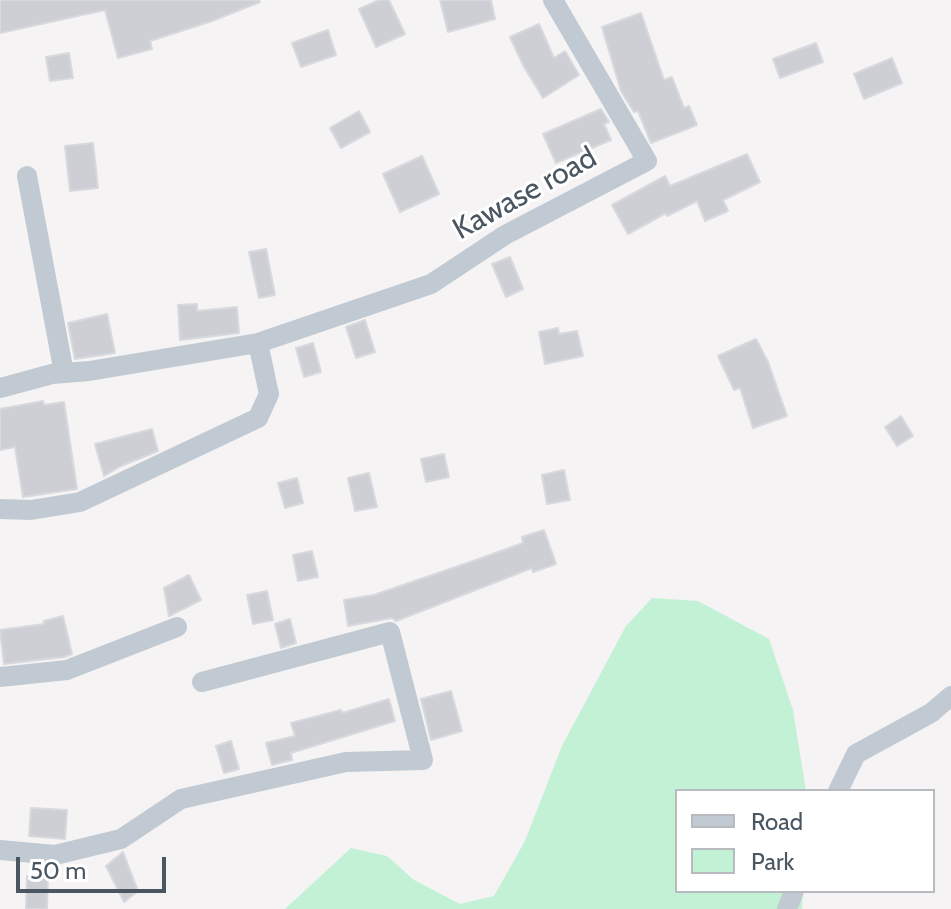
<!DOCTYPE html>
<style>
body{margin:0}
#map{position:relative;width:951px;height:909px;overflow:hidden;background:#f5f3f3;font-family:Cabin,sans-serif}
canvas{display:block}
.legend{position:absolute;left:675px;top:789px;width:260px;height:104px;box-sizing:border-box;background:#fff;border:2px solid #b7bbc0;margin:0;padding:10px 14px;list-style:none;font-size:24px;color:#4a5661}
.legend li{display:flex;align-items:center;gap:16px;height:40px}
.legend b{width:40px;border:2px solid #b7bbc0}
.scale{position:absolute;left:16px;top:857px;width:150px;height:36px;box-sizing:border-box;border:4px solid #4a5661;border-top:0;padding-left:10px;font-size:24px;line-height:28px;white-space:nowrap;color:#4a5661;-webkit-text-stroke:6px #fff;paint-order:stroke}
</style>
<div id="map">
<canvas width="951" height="909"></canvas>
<ul class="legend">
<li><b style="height:10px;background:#c1cad2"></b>Road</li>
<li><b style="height:22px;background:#c3f1d5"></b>Park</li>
</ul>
<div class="scale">50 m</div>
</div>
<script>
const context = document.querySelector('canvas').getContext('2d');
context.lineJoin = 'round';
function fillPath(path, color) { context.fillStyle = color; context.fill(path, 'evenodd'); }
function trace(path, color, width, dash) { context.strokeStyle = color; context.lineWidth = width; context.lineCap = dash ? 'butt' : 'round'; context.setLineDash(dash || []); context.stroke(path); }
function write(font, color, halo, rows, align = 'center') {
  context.font = font + ' Cabin,sans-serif'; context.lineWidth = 6; context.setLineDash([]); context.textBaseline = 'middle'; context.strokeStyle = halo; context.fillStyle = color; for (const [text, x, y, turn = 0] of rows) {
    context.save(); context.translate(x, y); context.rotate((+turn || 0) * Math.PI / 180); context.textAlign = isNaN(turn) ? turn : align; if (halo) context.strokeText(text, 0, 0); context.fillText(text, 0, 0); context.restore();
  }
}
fillPath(new Path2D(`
 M 652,598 L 698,601 L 769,639 L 793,710 L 806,791 L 677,791 L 677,891 L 803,891 L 802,909 L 285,909 L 351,848 L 387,856 L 414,880 L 460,904 L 494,896 L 525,841 L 562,746 L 626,626 Z`), '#c3f1d5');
const building = new Path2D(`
 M 0,0 L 259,0 L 260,2 L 212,21 L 150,41 L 152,49 L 118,58 L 105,10 L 0,33 Z
 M 379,0 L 389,0 L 405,34 L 376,47 L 359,9 Z
 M 440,0 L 491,0 L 495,19 L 448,32 Z
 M 641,13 L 664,80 L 672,77 L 684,108 L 689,106 L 697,125 L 651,143 L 638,111 L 634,112 L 621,91 L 602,27 Z
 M 539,24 L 554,58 L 565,51 L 579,75 L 543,98 L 524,67 L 510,37 Z
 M 328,30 L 336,55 L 301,67 L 292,43 Z
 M 816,43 L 823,62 L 780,78 L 773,59 Z
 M 69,53 L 73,78 L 50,81 L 46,57 Z
 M 892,58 L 902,83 L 864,99 L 854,74 Z
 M 601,109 L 609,122 L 604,124 L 611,140 L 556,163 L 543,134 Z
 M 359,111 L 370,132 L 341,148 L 330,128 Z
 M 93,143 L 98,188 L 70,191 L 65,146 Z
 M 747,154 L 760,182 L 723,200 L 728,211 L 705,221 L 697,201 L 667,216 L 666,213 L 628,234 L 612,205 L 665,176 L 670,186 Z
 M 422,156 L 439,194 L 400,212 L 383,174 Z
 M 266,249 L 275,295 L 259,298 L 249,252 Z
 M 510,257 L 523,289 L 506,297 L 492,264 Z
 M 197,304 L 197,311 L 237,307 L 239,333 L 180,340 L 178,305 Z
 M 107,314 L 115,353 L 75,359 L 68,323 Z
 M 365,320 L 375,352 L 356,358 L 346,327 Z
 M 558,328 L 559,334 L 577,331 L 583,356 L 545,364 L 539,332 Z
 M 756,339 L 768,362 L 787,416 L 753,428 L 740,388 L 734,390 L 718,356 Z
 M 313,343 L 321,372 L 304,377 L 296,348 Z
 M 43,401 L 44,405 L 64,402 L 77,489 L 23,497 L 15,447 L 0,450 L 0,409 Z
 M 901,416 L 913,436 L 897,446 L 885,427 Z
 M 152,429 L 158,451 L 121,466 L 104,476 L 95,444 Z
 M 444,454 L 449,477 L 426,482 L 421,459 Z
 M 564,470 L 570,500 L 547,504 L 542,475 Z
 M 369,473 L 377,507 L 355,511 L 348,478 Z
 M 297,478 L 303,503 L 285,508 L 278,483 Z
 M 544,530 L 556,564 L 533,572 L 532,568 L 396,621 L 392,618 L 348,626 L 344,600 L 374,595 L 476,560 L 523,543 L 522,537 Z
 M 312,551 L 318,577 L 298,581 L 293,555 Z
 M 189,575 L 201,600 L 169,616 L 164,588 Z
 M 267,591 L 273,620 L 253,624 L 247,595 Z
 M 63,616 L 72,654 L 64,657 L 4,664 L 0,630 L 44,624 L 44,621 Z
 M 290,619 L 296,643 L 281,648 L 275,624 Z
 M 451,691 L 462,731 L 431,740 L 421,699 Z
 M 389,699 L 395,721 L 291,753 L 292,760 L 272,765 L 266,743 L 295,736 L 291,723 L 341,710 L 342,713 Z
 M 231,741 L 239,769 L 224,773 L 216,746 Z
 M 31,808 L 67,810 L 65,839 L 29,836 Z
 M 123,852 L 138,891 L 124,902 L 106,866 Z
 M 27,876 L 48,876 L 47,909 L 26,909 Z`);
fillPath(building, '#cdcfd5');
trace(building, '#d7d9de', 2);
trace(new Path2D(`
 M 27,176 L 64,373
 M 0,388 L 52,374 L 89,371 L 258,343 L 431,284 L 505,235 L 647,161 L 553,0
 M 0,509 L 31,510 L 80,502 L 258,418 L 269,394 L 258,343
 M 0,677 L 67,670 L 177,627
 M 838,791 L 856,754 L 931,713 L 951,696
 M 0,850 L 55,855 L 121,839 L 181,799 L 346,762 L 423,760 L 390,632 L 202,682
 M 787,909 L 794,891`), '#c1cad2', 20);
write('30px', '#4a5661', '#fff', [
 ["Kawase road",525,194,-29]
]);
</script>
